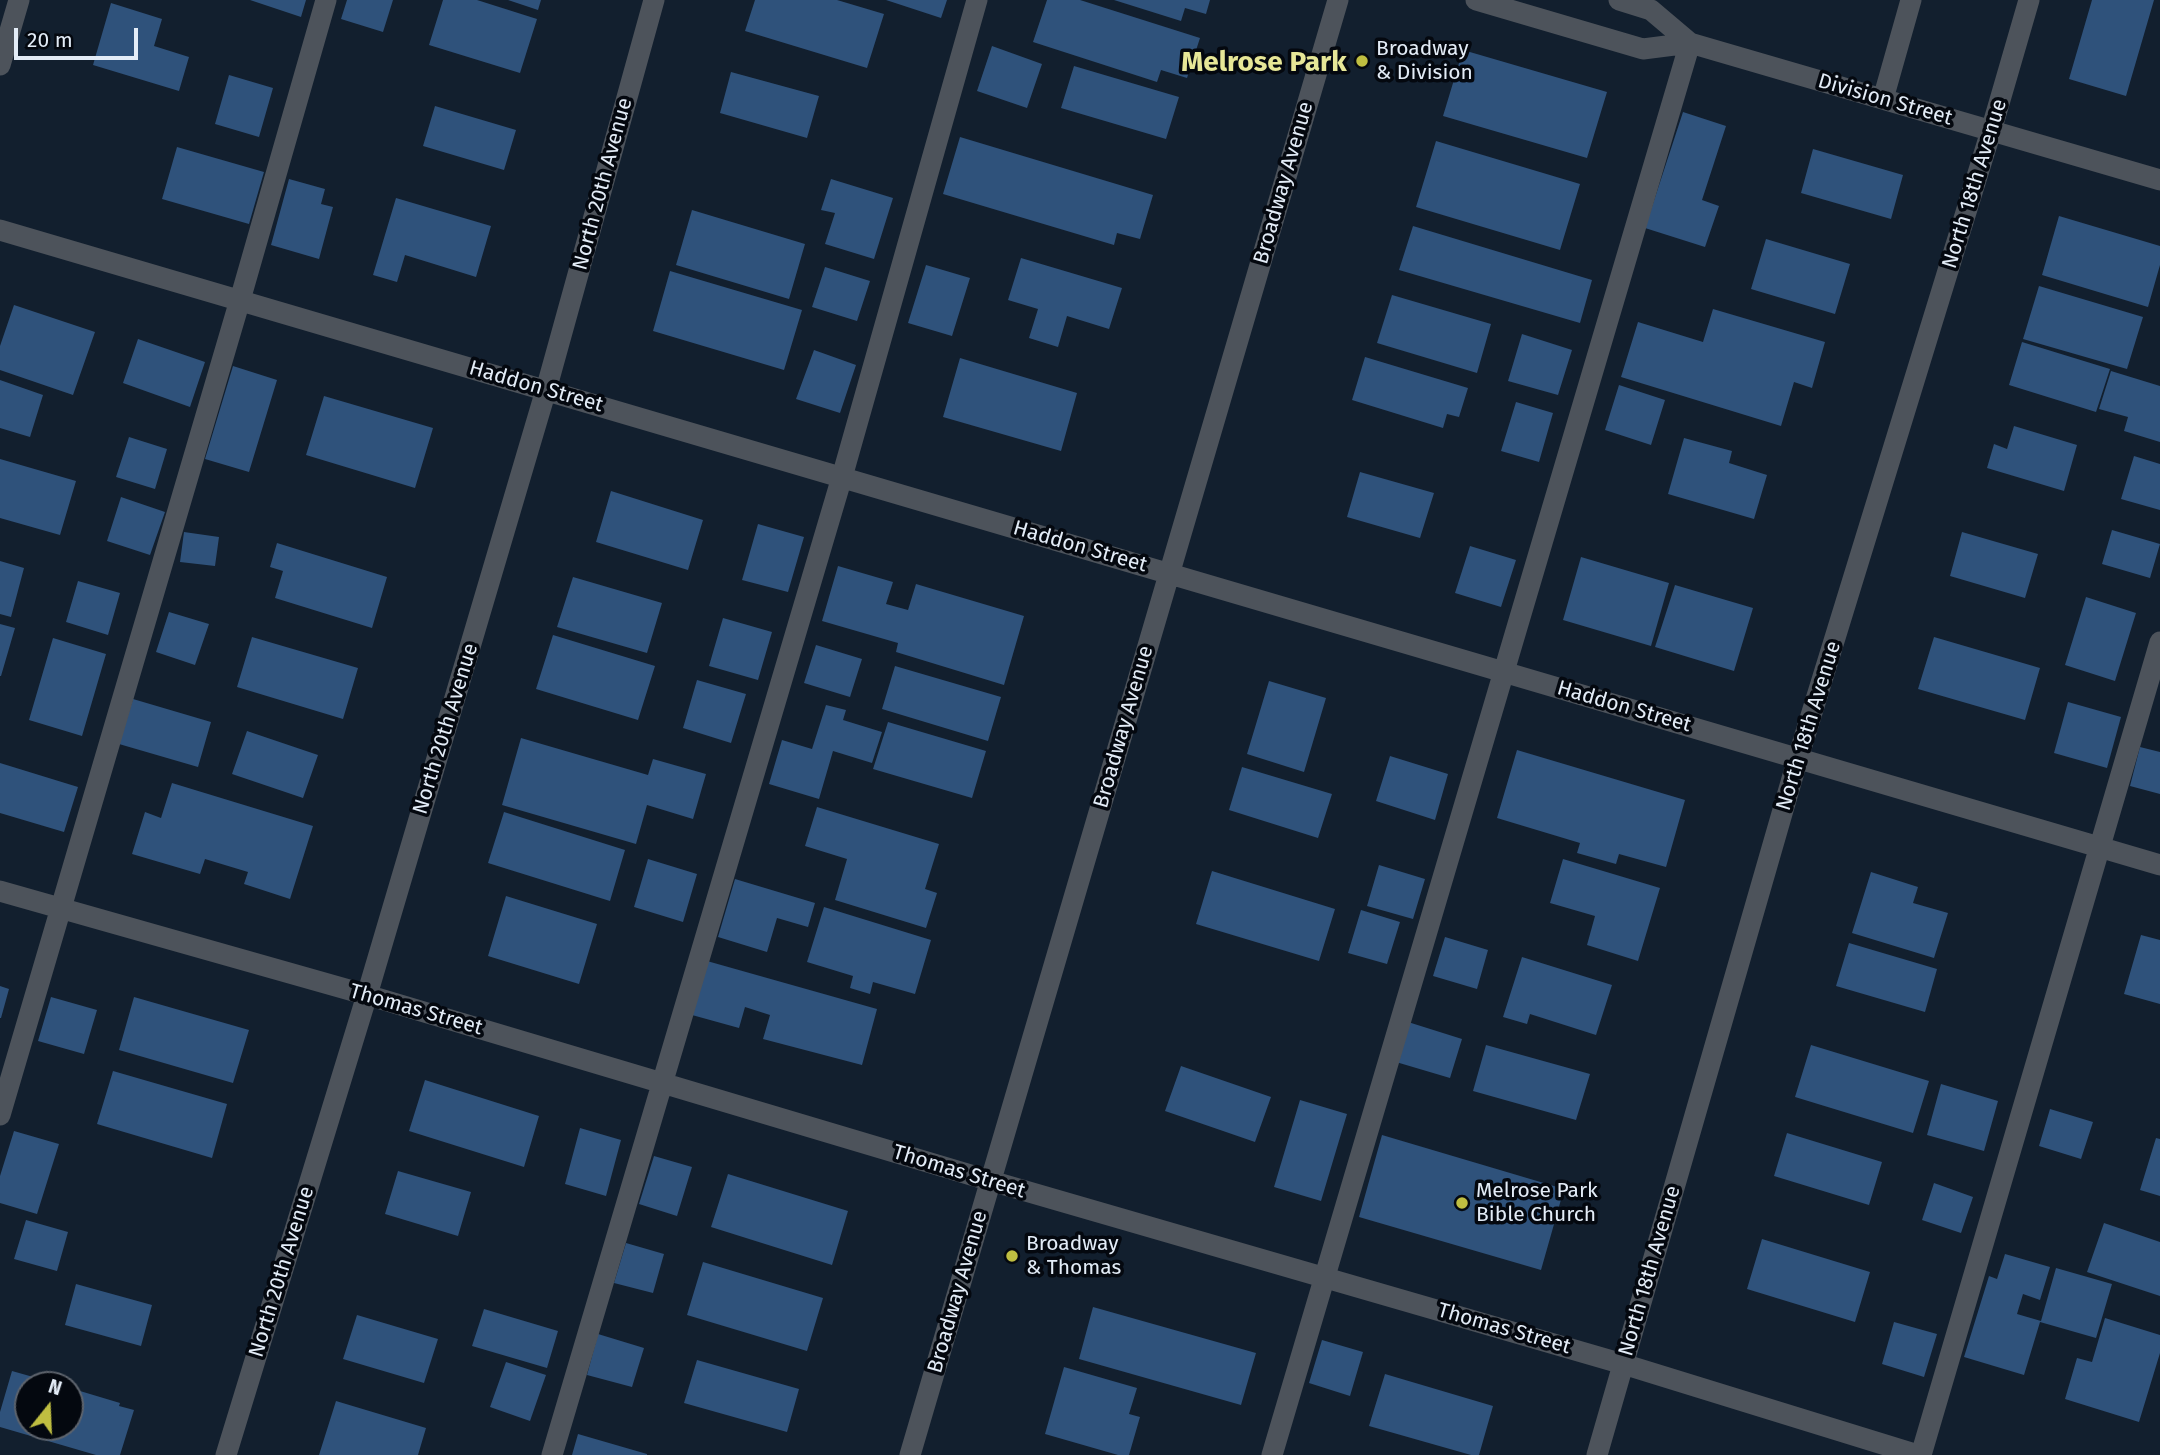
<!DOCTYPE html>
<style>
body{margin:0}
#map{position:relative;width:2160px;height:1455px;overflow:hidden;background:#121f2e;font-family:"Fira Sans",sans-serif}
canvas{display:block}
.north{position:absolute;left:14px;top:1371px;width:70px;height:70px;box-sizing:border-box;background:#04080f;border:2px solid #5d636c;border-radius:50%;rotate:18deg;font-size:19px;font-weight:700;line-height:28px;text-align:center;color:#e3ecf7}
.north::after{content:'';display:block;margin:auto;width:24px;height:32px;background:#bfbe41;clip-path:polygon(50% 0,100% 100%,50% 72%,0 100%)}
.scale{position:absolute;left:14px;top:28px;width:124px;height:32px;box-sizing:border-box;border:4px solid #e3ecf7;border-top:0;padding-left:9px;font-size:21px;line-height:24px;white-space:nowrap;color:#e3ecf7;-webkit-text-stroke:5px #04080f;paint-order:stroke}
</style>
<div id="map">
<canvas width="2160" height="1455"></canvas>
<div class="north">N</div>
<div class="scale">20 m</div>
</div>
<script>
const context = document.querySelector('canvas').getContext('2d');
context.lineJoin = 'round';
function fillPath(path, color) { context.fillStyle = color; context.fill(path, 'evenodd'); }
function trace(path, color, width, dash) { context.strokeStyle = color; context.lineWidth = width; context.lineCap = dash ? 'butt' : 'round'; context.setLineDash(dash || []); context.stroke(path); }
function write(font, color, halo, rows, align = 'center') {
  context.font = font + ' "Fira Sans",sans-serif'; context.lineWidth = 7; context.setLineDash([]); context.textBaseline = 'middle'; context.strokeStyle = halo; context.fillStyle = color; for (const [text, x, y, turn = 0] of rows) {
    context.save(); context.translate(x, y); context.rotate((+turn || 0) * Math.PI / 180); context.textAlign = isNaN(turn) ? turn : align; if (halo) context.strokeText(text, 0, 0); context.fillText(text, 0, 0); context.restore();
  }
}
fillPath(new Path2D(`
 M 250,0 L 306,0 L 301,17 Z
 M 347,0 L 393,0 L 383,32 L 341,19 Z
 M 443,0 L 477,0 L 537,19 L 520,73 L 429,45 Z
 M 508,0 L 541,0 L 538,10 Z
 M 755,0 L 837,0 L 884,14 L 867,68 L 745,31 Z
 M 886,0 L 947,0 L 941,18 Z
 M 1047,0 L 1080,0 L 1200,38 L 1187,78 L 1161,70 L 1157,82 L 1033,42 Z
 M 1114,0 L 1210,0 L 1206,14 L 1185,8 L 1181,21 Z
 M 2092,0 L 2154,0 L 2126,96 L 2069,79 Z
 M 111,3 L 162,19 L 154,46 L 189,57 L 179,91 L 93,65 Z
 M 992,46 L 1042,64 L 1027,108 L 977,91 Z
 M 1463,50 L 1607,92 L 1587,158 L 1443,116 Z
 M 1074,66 L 1179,97 L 1166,139 L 1061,108 Z
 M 731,72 L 819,96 L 807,138 L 720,113 Z
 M 229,75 L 273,88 L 259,137 L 215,124 Z
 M 435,106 L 516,130 L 504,170 L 423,146 Z
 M 1683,112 L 1726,126 L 1702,200 L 1719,206 L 1705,247 L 1645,228 Z
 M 960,137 L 1153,195 L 1140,239 L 1117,233 L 1114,245 L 943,194 Z
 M 1436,141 L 1580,184 L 1560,250 L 1416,207 Z
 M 177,147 L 264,172 L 249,224 L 162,199 Z
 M 1813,149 L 1903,175 L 1891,219 L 1801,193 Z
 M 289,179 L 325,189 L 321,204 L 333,207 L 319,259 L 271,245 Z
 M 831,179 L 893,198 L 874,259 L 825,244 L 835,213 L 821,210 Z
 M 396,198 L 491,226 L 476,277 L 405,255 L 397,282 L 373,275 Z
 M 692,210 L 805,244 L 789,299 L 676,265 Z
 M 2059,216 L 2160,246 L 2160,265 L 2148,307 L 2042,275 Z
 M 1413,226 L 1592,280 L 1580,323 L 1399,270 Z
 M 1766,239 L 1850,264 L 1835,314 L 1751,289 Z
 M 1021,258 L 1122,288 L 1109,329 L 1067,316 L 1058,347 L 1029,338 L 1038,309 L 1008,300 Z
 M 926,265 L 970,278 L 952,336 L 908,323 Z
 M 825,267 L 870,281 L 857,321 L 812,307 Z
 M 670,271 L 802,310 L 784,370 L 653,331 Z
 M 2039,286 L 2143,317 L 2127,369 L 2023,339 Z
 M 1392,295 L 1491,324 L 1477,373 L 1377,343 Z
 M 14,305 L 95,332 L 73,395 L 0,370 L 0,346 Z
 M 1713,309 L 1825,342 L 1812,388 L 1794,382 L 1781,426 L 1621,377 L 1638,322 L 1703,342 Z
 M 1522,334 L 1572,350 L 1558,395 L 1508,381 Z
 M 138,339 L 205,362 L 190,407 L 123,383 Z
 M 2022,342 L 2110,369 L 2096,412 L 2009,385 Z
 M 814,350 L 856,365 L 840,413 L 796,399 Z
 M 1365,357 L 1468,388 L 1459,417 L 1447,414 L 1443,428 L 1352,400 Z
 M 960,358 L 1077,393 L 1061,451 L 943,417 Z
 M 233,366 L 277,380 L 249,472 L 205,459 Z
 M 2111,371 L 2160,386 L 2160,442 L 2124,431 L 2128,417 L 2099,409 Z
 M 0,380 L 43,395 L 30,437 L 0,428 Z
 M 1619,385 L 1665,400 L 1651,445 L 1605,430 Z
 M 324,396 L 433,428 L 415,488 L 306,455 Z
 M 1516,402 L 1553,413 L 1539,462 L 1501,451 Z
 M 2014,426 L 2077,445 L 2064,491 L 1987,468 L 1994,444 L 2007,449 Z
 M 129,437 L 167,449 L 155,489 L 116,477 Z
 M 1684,438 L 1732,451 L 1729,463 L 1767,475 L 1754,519 L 1668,494 Z
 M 2134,456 L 2160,464 L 2160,510 L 2121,499 Z
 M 0,459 L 76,481 L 60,535 L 0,518 Z
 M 1360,472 L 1434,493 L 1420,538 L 1347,517 Z
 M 611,491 L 703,520 L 688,570 L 596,542 Z
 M 121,497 L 165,512 L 150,555 L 107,541 Z
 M 758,524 L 804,537 L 788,592 L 742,580 Z
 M 2112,530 L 2160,544 L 2150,578 L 2102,564 Z
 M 184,532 L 219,537 L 215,566 L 180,562 Z
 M 1962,532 L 2038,554 L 2025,598 L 1950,576 Z
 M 277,543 L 387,577 L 372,628 L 275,598 L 283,571 L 270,567 Z
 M 1470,546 L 1516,560 L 1501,607 L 1455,593 Z
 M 1581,557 L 1669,583 L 1651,646 L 1563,620 Z
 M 0,561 L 24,568 L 11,617 L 0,614 Z
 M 838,566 L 893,582 L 886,604 L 908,610 L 916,584 L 1024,616 L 1004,685 L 896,652 L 898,643 L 822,621 Z
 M 573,577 L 662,603 L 647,653 L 557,627 Z
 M 78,581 L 120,593 L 108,635 L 66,622 Z
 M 1675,585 L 1753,608 L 1734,671 L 1655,647 Z
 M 2086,597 L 2136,613 L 2115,681 L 2065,665 Z
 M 169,612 L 209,624 L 195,665 L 156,652 Z
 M 723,618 L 772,632 L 758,680 L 709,666 Z
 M 0,624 L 15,628 L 1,676 L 0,676 Z
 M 553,635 L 655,666 L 638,720 L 536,689 Z
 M 252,637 L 358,668 L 343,719 L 237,687 Z
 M 1934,637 L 2040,668 L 2025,720 L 1918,689 Z
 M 53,638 L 106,654 L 82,736 L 29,720 Z
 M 816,645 L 862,659 L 850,697 L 804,683 Z
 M 895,666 L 1001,697 L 988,741 L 882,709 Z
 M 697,680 L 746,694 L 731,743 L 683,728 Z
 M 1269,681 L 1326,698 L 1304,772 L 1247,754 Z
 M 133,699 L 211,722 L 198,767 L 119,744 Z
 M 2068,702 L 2121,717 L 2107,768 L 2054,753 Z
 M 826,705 L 846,710 L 843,720 L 882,732 L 872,763 L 833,751 L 819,799 L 769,784 L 782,740 L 812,749 Z
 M 888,722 L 986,751 L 972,798 L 873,769 Z
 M 247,731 L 318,755 L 303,798 L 232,774 Z
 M 521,738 L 648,775 L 653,759 L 706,774 L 693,819 L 647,805 L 636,844 L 502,805 Z
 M 2140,747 L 2160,752 L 2160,794 L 2130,786 Z
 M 1517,750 L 1685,800 L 1666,867 L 1619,854 L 1616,864 L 1577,853 L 1580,843 L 1497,818 Z
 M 1390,756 L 1448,774 L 1435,820 L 1376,801 Z
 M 0,763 L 78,787 L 64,832 L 0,813 Z
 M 1242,767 L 1332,794 L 1318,838 L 1229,810 Z
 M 172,783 L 313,826 L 290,899 L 244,884 L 248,872 L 205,859 L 200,874 L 132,854 L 145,812 L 161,818 Z
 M 817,807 L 939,844 L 925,889 L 937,893 L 926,928 L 835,900 L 847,859 L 805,846 Z
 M 504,812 L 625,850 L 610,901 L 488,863 Z
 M 648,859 L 697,874 L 683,922 L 634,907 Z
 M 1563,859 L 1660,888 L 1638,961 L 1587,945 L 1595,916 L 1550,903 Z
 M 1379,865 L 1425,879 L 1413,919 L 1367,906 Z
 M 1212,871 L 1335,909 L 1319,961 L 1196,924 Z
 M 1871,872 L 1918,887 L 1913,903 L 1948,913 L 1934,958 L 1852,933 Z
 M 735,879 L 815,903 L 808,927 L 777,918 L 767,952 L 718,937 Z
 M 506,896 L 597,924 L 579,984 L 488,956 Z
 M 824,907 L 931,940 L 915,994 L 873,982 L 870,994 L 850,988 L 853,976 L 807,962 Z
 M 1361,910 L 1400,922 L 1387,964 L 1348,953 Z
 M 2141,935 L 2160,940 L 2160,1004 L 2124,994 Z
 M 1445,937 L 1488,950 L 1477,989 L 1433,976 Z
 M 1849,943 L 1937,969 L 1925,1012 L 1836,986 Z
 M 1522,957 L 1612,985 L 1596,1035 L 1530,1014 L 1527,1024 L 1503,1017 Z
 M 707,961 L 877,1009 L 862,1065 L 763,1039 L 770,1015 L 745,1007 L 739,1028 L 692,1015 Z
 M 0,986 L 9,989 L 1,1018 L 0,1018 Z
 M 51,997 L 97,1010 L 84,1054 L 38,1041 Z
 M 134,997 L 249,1030 L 233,1083 L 119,1050 Z
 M 1408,1022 L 1462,1039 L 1450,1078 L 1396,1062 Z
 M 1486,1045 L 1590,1074 L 1576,1120 L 1473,1091 Z
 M 1811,1045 L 1929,1081 L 1913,1133 L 1795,1097 Z
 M 1181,1066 L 1271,1097 L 1255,1142 L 1165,1111 Z
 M 113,1071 L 227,1104 L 212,1158 L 97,1124 Z
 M 425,1080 L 539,1116 L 524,1167 L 409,1131 Z
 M 1941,1084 L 1998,1101 L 1984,1151 L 1927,1135 Z
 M 1300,1100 L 1347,1114 L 1321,1201 L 1274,1187 Z
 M 2050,1109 L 2093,1122 L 2081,1159 L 2039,1146 Z
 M 580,1128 L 621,1140 L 606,1196 L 565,1184 Z
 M 14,1131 L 59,1144 L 37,1214 L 0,1203 L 0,1176 Z
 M 1787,1133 L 1882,1162 L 1869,1205 L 1774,1176 Z
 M 1382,1135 L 1564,1189 L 1541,1270 L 1359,1217 Z
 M 2156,1138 L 2160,1139 L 2160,1196 L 2140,1190 Z
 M 654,1156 L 692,1167 L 677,1216 L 639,1204 Z
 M 398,1171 L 471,1192 L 458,1236 L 385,1214 Z
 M 728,1174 L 848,1211 L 832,1265 L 711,1227 Z
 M 1934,1183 L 1973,1197 L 1961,1233 L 1922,1220 Z
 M 26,1220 L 68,1232 L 57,1271 L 14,1259 Z
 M 2104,1223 L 2160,1242 L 2160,1296 L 2087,1272 Z
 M 1762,1239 L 1870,1272 L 1855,1322 L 1747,1289 Z
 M 626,1243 L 664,1254 L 653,1293 L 614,1283 Z
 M 2005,1254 L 2050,1267 L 2040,1300 L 2023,1294 L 2017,1314 L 2041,1321 L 2056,1268 L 2112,1284 L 2096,1338 L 2040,1322 L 2024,1375 L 1964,1357 L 1989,1276 L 1997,1279 Z
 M 703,1262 L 823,1298 L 807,1351 L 687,1315 Z
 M 76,1284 L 152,1305 L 141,1346 L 65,1325 Z
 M 1093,1307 L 1256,1353 L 1241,1405 L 1079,1359 Z
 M 484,1309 L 558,1331 L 547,1368 L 472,1346 Z
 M 357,1315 L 438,1339 L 424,1383 L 343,1359 Z
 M 2105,1318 L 2160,1335 L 2160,1353 L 2139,1422 L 2065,1399 L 2077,1358 L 2092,1362 Z
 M 1894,1322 L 1937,1334 L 1924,1377 L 1882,1364 Z
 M 598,1334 L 644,1348 L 632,1387 L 587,1375 Z
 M 1322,1340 L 1363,1352 L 1350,1396 L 1309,1383 Z
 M 697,1360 L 799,1389 L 787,1432 L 684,1403 Z
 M 506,1362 L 546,1375 L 530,1421 L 490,1407 Z
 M 1064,1367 L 1137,1388 L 1129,1414 L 1140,1417 L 1129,1455 L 1118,1455 L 1045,1434 Z
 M 12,1371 L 58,1384 L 28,1385 L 28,1427 L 70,1427 L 70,1388 L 120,1403 L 119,1406 L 134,1410 L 120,1455 L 96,1455 L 0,1427 L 0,1412 Z
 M 1385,1374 L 1493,1406 L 1479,1455 L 1471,1455 L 1369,1426 Z
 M 336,1401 L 426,1428 L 418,1455 L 319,1455 Z
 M 578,1434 L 647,1454 L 647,1455 L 572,1455 Z`), '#2f527b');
trace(new Path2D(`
 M 1476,0 L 1643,49 L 1690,43
 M 1619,0 L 1651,10 L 1690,43 L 2160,180
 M 0,65 L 19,0
 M 1883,99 L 1911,0
 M 0,230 L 2160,865
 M 0,891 L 367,995 L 991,1181 L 1623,1364 L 1918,1455
 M 0,1115 L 240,300 L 326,0
 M 226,1455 L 367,995 L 546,390 L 654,0
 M 552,1455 L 842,477 L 977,0
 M 910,1455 L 1338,0
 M 1272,1455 L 1690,43
 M 1597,1455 L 1798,758 L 1991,131 L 2029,0
 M 1921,1455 L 2160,642`), '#4d535b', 21);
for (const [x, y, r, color] of [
 [1362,61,7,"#bfbe41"],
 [1462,1203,7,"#bfbe41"],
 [1012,1256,7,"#bfbe41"]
]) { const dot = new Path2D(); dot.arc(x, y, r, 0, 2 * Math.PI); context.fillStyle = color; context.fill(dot); trace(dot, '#04080f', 2.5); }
write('21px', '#e3ecf7', '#04080f', [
 ["Broadway",1376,49],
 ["& Division",1376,73],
 ["Melrose Park",1476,1191],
 ["Bible Church",1476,1215],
 ["Broadway",1026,1244],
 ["& Thomas",1026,1268]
], 'left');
write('21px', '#e3ecf7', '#04080f', [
 ["Division Street",1885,100,16],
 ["Broadway Avenue",1284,183,-74],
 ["North 20th Avenue",603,184,-75],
 ["North 18th Avenue",1975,184,-73],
 ["Haddon Street",536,387,16],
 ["Haddon Street",1080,547,16],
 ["Haddon Street",1624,707,16],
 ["North 18th Avenue",1809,726,-73],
 ["Broadway Avenue",1124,727,-74],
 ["North 20th Avenue",446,729,-73],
 ["Thomas Street",416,1010,16],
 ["Thomas Street",959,1172,17],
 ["North 18th Avenue",1650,1271,-74],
 ["North 20th Avenue",282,1272,-73],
 ["Broadway Avenue",958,1292,-74],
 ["Thomas Street",1504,1329,16]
]);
write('bold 28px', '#e6e697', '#04080f', [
 ["Melrose Park",1264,63]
]);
</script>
